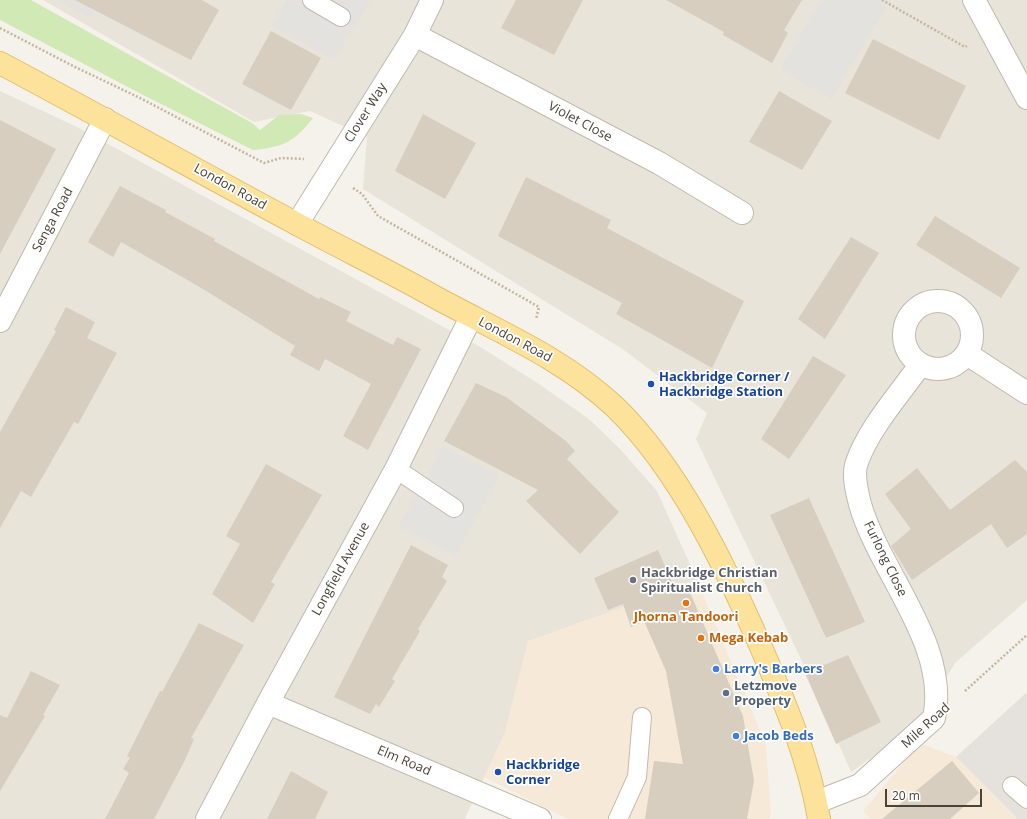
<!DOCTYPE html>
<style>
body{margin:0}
#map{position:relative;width:1027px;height:819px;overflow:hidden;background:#f5f2eb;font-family:"Open Sans",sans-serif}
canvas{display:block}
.scale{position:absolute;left:885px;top:789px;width:97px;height:18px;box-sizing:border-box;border:2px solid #4a4338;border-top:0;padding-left:5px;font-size:12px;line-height:14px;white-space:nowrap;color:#4a4338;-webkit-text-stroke:3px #fff;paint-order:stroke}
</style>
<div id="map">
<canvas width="1027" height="819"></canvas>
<div class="scale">20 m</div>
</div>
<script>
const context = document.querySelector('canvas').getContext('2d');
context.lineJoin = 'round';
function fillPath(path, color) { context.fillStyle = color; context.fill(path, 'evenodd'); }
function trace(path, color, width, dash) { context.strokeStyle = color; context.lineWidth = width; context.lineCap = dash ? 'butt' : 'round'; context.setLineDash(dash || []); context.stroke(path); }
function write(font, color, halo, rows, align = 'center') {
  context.font = font + ' "Open Sans",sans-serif'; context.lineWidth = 3.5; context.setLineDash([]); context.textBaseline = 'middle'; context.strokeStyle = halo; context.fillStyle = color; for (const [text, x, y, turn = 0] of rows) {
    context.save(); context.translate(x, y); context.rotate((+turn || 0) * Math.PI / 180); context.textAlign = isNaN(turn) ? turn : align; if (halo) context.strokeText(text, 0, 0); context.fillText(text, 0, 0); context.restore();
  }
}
fillPath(new Path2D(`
 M 43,0 L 1027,0 L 1027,600 L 955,663 L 929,707 L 891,744 L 851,772 L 807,672 L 696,439 L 707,413 L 624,350 L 363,189 L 367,137 L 310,111 L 254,122 Z
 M 0,91 L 77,127 L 482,348 L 539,384 L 589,419 L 620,449 L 657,491 L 697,580 L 666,590 L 504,735 L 465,818 L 467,819 L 0,819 Z`), '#e9e4d9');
fillPath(new Path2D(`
 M 697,580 L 766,745 L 771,816 L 770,819 L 568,819 L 484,777 L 504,735 L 528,641 Z
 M 920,743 L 956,757 L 1018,819 L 870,819 L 863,811 Z`), '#f6e9d7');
fillPath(new Path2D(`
 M 1027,692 L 1027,819 L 1018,819 L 956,757 Z`), '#e5e1dc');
fillPath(new Path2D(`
 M 0,0 L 31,0 L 252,123 L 260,130 L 279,115 L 301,114 L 313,118 C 294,142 284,147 253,150 L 147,97 L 0,20 Z`), '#d1e9b4');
fillPath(new Path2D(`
 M 55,0 L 100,0 L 91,18 Z
 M 287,0 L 371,0 L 334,60 L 271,26 Z
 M 821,0 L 890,0 L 832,99 L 780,70 Z
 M 443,446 L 499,476 L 455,556 L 399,526 Z`), '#e4e2df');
fillPath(new Path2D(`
 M 75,0 L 202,0 L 219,10 L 191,60 Z
 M 516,0 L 583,0 L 554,55 L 501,28 Z
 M 666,0 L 802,0 L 784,30 L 788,33 L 772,63 L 723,35 L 724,32 Z
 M 271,31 L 321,58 L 291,110 L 242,84 Z
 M 873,39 L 966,86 L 939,140 L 845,93 Z
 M 779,91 L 832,121 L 802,170 L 749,142 Z
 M 423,114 L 476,143 L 445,199 L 395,171 Z
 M 0,120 L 56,149 L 0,254 Z
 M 526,177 L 611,220 L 607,228 L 744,301 L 712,368 L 616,314 L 622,303 L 498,236 Z
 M 120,186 L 166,210 L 165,212 L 215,239 L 214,241 L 319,299 L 320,297 L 351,312 L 346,321 L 393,345 L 397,337 L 421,349 L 368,450 L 343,436 L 371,384 L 325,359 L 319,371 L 290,355 L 295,346 L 203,289 L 121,242 L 113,257 L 88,242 Z
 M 935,216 L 1020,268 L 1001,298 L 916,245 Z
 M 851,237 L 879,253 L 825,339 L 798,319 Z
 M 66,307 L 95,322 L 87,338 L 117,353 L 78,424 L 74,422 L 31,497 L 21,491 L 0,528 L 0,432 L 56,331 L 54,330 Z
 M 813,356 L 846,375 L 789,459 L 761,439 Z
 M 476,383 L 506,397 L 566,441 L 575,451 L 567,459 L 619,512 L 580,554 L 526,501 L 538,490 L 444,441 Z
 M 1015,460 L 1027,472 L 1027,534 L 1007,548 L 991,524 L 912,580 L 891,546 L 911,529 L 885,494 L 917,468 L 950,510 Z
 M 266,464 L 322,495 L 271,582 L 275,584 L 253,623 L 212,594 L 240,544 L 226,536 Z
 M 809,498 L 865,622 L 826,638 L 770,515 Z
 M 411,545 L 448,565 L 442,577 L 447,581 L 418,629 L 420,631 L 392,679 L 395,681 L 379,707 L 376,704 L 370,714 L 334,697 Z
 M 658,550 L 677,594 L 689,590 L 743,716 L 754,781 L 747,819 L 645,819 L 654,761 L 683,764 L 666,671 L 644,621 L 631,627 L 623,604 L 608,610 L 594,578 Z
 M 199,623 L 244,645 L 191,738 L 194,739 L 185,760 L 154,819 L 105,819 L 129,773 L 123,769 L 130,758 L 127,756 L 160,691 L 162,692 Z
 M 848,655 L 881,722 L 836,744 L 805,673 Z
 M 31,671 L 60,685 L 43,715 L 45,716 L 0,791 L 0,715 L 7,718 Z
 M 952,761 L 979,793 L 950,819 L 882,819 Z
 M 291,771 L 328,792 L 315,819 L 267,819 Z`), '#d7cec0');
const lane = new Path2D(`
 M 312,0 L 341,17
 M 396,469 L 454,508
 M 1012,786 L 1027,799
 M 618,819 L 637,777 L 642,717`);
const street = new Path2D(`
 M 974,0 L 1027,98
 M 415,35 L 659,163 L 742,213
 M 297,224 L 415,35 L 432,0
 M904 335a34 34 0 1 1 68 0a34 34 0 1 1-68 0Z
 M 0,321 L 105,119
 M 967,354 L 1027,393
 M 268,703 L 540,819
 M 817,802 L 860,785 L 934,718 C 950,645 879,572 860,504 C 857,492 853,477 856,465 C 867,430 899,395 920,365
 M 207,819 L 268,703 L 396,469 L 471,317`);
const primary = new Path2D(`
 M 0,63 C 98,115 196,170 295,223 C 341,248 389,271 435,297 C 497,331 563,358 615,407 C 679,469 725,566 761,647 C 785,703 809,759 819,819`);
trace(lane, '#c1baad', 20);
trace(street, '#c1baad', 24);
trace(primary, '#e3bf6b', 24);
trace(new Path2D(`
 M 882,0 L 965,47 L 967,46
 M 0,28 L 75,67 L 140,98 L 264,163 L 281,158 L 304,159
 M 353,188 L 362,194 L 378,216 L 539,307 L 536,319
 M 965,691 L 1027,635`), '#c3b69e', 2.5, [2, 2]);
trace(lane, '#fff', 18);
trace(street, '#fff', 22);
trace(primary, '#fde29c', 22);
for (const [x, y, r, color] of [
 [651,384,4,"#1a4fb4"],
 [633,580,4,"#6b7280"],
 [686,603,4,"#e8710a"],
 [701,638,4,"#e8710a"],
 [716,669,4,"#3f7fe0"],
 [726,693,4,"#5c6f8a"],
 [736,736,4,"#3f7fe0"],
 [498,772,4,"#1a4fb4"]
]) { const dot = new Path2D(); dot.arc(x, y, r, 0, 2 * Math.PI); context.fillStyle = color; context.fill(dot); trace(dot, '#fff', 1.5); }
write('13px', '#4a4338', '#fff', [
 ["Clover Way",366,113,-58],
 ["Violet Close",580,122,28],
 ["London Road",230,187,29],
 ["Senga Road",53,220,-62],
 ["London Road",515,340,28],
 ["Furlong Close",885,559,64],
 ["Longfield Avenue",341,569,-61],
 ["Mile Road",926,726,-42],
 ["Elm Road",404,761,23]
]);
write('bold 13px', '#164399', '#fff', [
 ["Hackbridge Corner /",659,377],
 ["Hackbridge Station",659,392],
 ["Hackbridge",506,765],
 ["Corner",506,780]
], 'left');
write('bold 13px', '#5b616d', '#fff', [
 ["Hackbridge Christian",641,573],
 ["Spiritualist Church",641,588]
], 'left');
write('bold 13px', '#c56008', '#fff', [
 ["Jhorna Tandoori",686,617],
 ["Mega Kebab",709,638,"left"]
]);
write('bold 13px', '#366cbe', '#fff', [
 ["Larry's Barbers",724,669],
 ["Jacob Beds",744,736]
], 'left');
write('bold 13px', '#4e5e75', '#fff', [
 ["Letzmove",734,686],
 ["Property",734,701]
], 'left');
</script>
